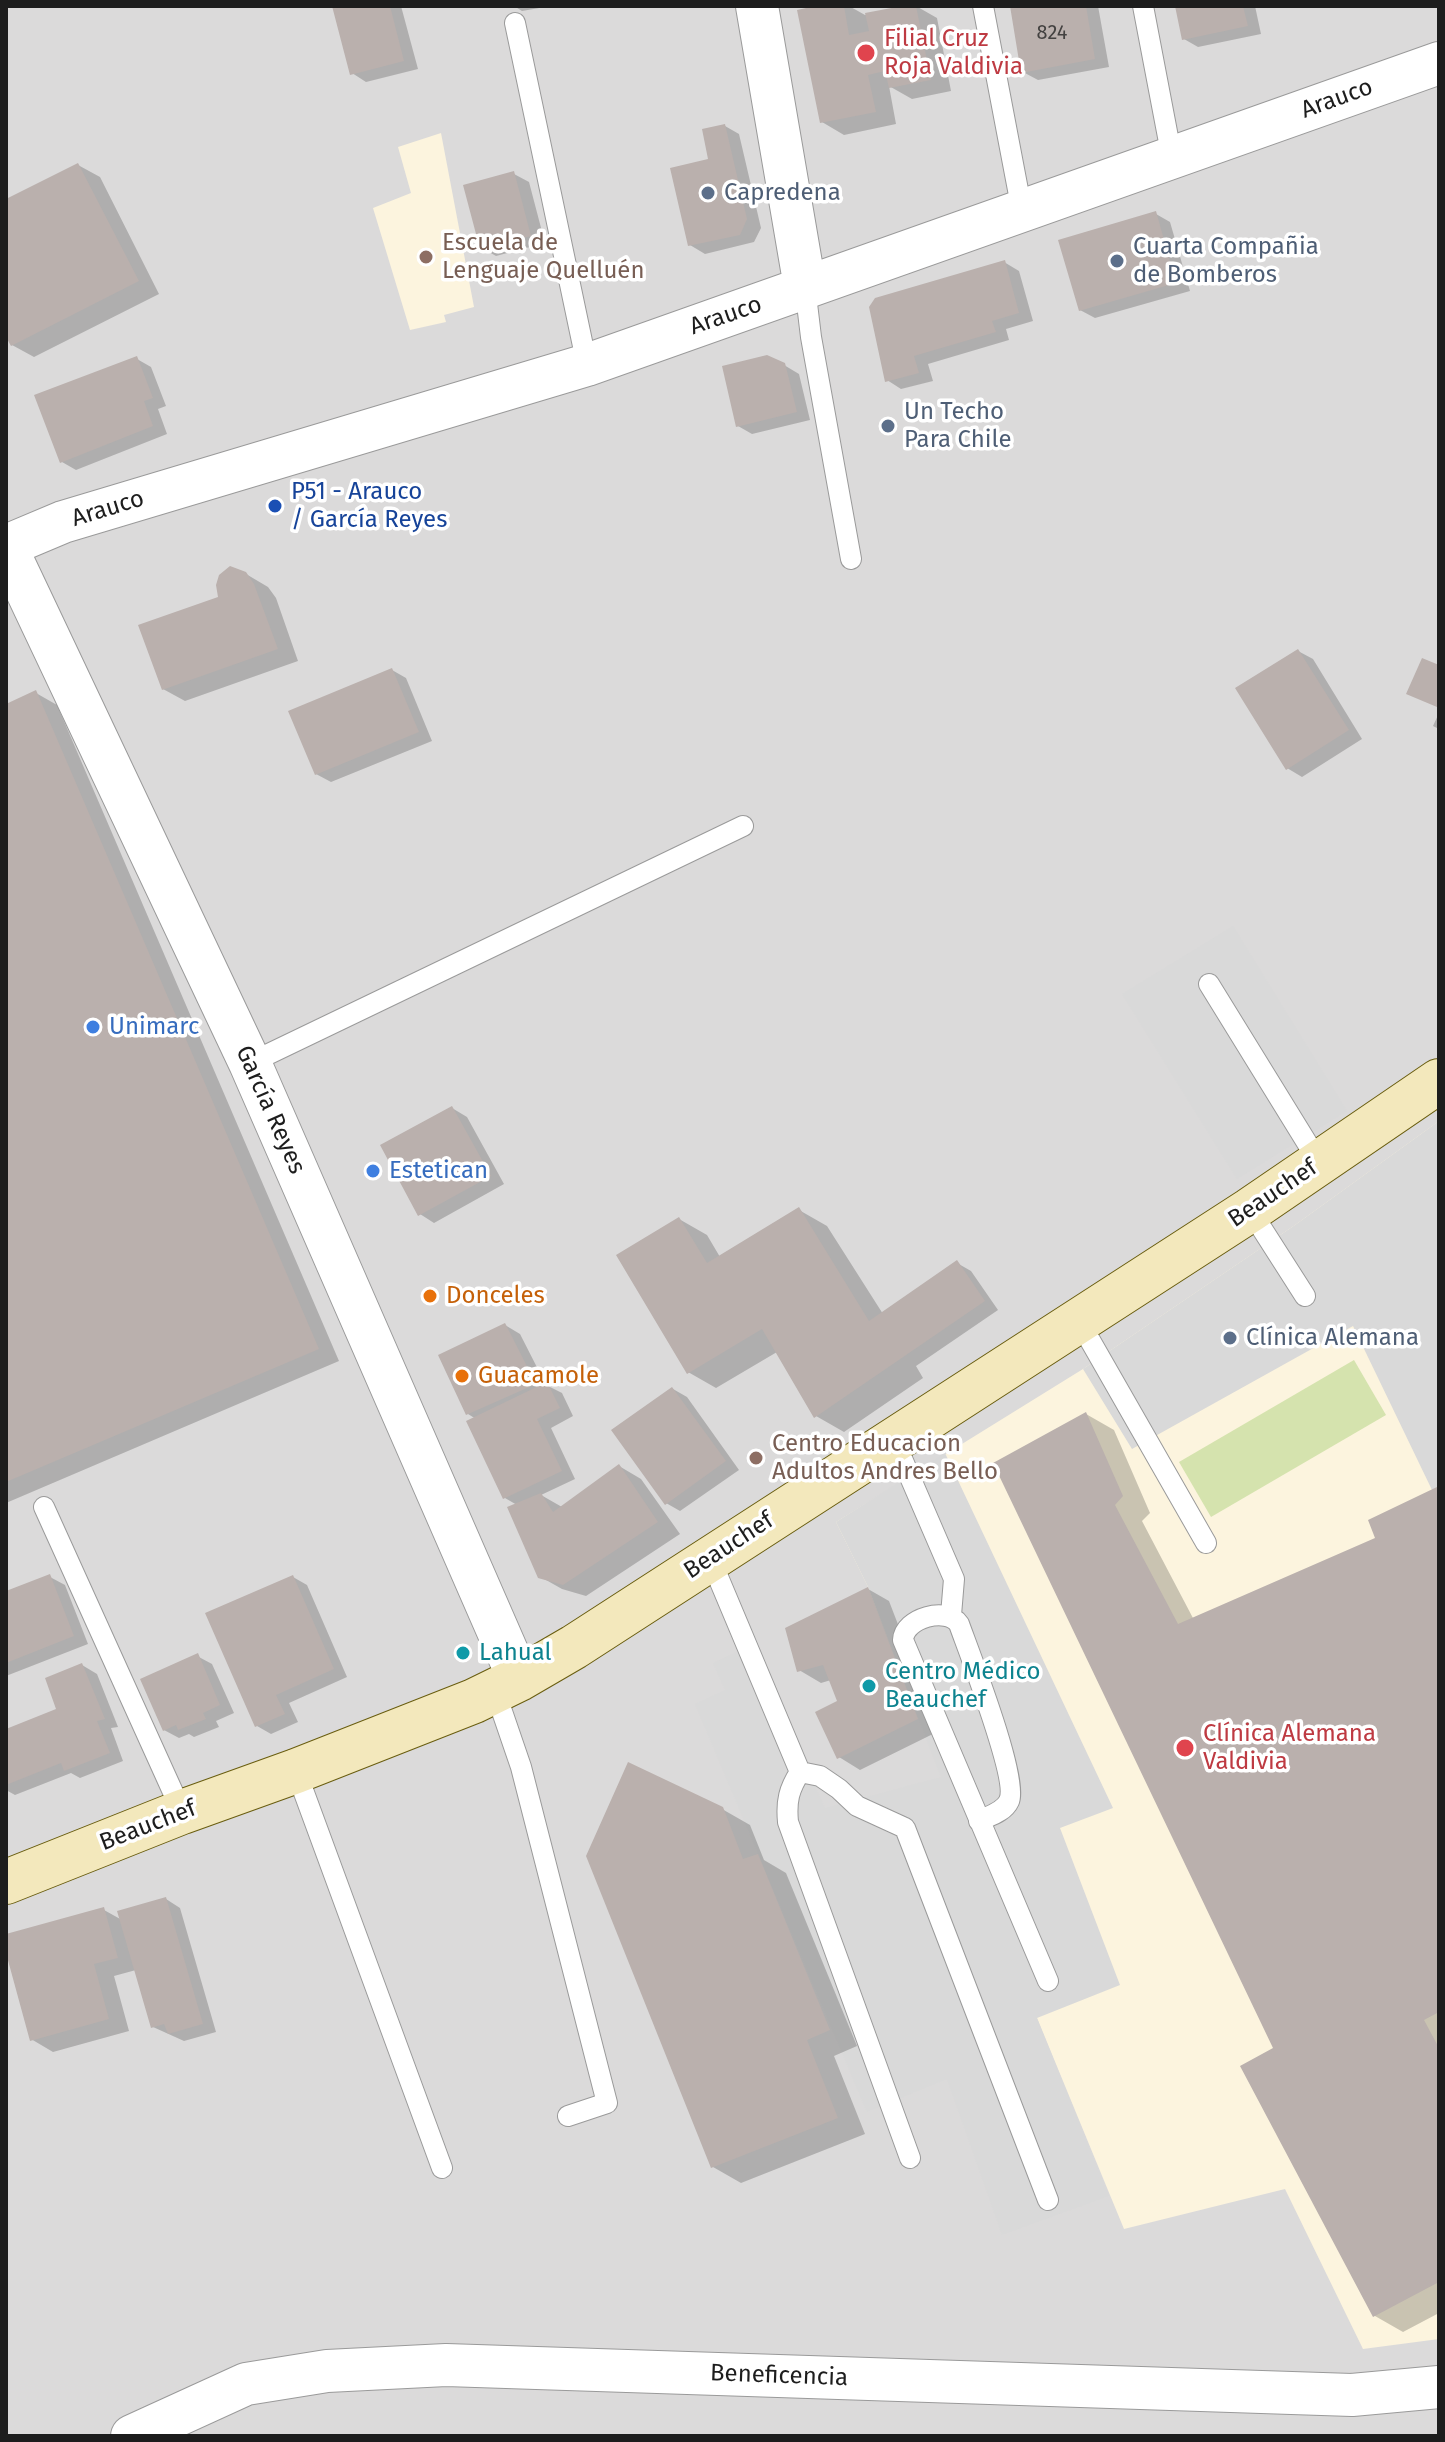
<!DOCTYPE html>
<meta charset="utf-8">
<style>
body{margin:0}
#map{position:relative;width:1445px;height:2442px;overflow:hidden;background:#ede8e4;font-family:"Fira Sans",sans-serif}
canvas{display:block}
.frame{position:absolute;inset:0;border:8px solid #1d1d1d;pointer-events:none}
</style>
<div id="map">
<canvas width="1445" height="2442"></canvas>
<div class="frame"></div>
</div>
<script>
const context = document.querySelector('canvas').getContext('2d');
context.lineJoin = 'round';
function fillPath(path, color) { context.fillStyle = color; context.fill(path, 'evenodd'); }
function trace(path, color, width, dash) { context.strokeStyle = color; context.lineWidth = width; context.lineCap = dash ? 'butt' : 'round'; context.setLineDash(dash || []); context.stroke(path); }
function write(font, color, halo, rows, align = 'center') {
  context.font = font + ' "Fira Sans",sans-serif'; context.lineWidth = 7; context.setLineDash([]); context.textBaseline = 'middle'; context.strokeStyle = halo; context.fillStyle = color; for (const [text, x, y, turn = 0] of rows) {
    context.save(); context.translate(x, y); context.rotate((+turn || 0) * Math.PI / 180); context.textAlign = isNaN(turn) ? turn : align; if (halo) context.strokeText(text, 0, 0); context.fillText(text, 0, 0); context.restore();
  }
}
fillPath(new Path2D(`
 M 6,6 L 1439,6 L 1439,2436 L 6,2436 Z`), '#dbdada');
fillPath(new Path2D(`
 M 441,133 L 474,307 L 444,315 L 446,322 L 410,330 L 373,208 L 411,193 L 398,147 Z
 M 1439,1121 L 1439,2339 L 1363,2349 L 1285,2189 L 1124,2229 L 1037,2018 L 868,1587 L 836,1522 L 1083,1369 L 1295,1225 Z`), '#fcf4de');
fillPath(new Path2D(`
 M 1354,1360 L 1386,1415 L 1211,1517 L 1179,1462 Z`), '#d5e3ae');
fillPath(new Path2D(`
 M 1233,926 L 1347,1111 L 1237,1179 L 1122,994 Z
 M 1439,1121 L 1439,1486 L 1432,1490 L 1353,1326 L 1132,1449 L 1083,1369 L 1295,1225 Z
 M 945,1453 L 1113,1808 L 1060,1828 L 1120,1985 L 1037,2018 L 1109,2196 L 1002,2235 L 947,2079 L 867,2112 L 695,1704 L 725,1690 L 713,1663 L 751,1645 L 825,1808 L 941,1777 L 868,1587 L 836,1522 Z`), '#d9d9d9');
fillPath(new Path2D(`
 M 334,6 L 401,6 L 418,69 L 366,82 L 352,73 Z
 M 514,6 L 551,6 L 522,11 Z
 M 825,6 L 849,6 L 865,15 L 916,6 L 937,18 L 951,91 L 912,99 L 889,86 L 896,124 L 844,135 L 822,122 Z
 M 1012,6 L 1098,6 L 1109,67 L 1038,80 L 1023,72 Z
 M 1177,6 L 1255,6 L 1261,34 L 1198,47 L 1184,39 Z
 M 725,126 L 739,134 L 761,228 L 754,242 L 705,254 L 690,245 L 711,160 Z
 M 78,165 L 100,177 L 159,294 L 34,357 L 12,345 L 6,332 L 6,201 Z
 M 514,174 L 529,182 L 545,243 L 496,256 L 482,248 Z
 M 1156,214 L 1170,222 L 1190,291 L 1095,318 L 1080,310 Z
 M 1004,262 L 1019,271 L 1033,321 L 1006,329 L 1009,340 L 928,364 L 933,381 L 901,389 L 887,380 Z
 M 137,359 L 151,367 L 166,406 L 158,409 L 167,434 L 76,470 L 62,462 Z
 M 784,365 L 799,374 L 810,420 L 752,434 L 738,426 Z
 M 246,574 L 268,587 L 276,598 L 298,661 L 185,701 L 163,689 L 220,598 Z
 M 1298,651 L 1313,659 L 1362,739 L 1302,777 L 1287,768 Z
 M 392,670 L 406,678 L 432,741 L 331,782 L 316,774 Z
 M 36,693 L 57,705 L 339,1361 L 6,1503 L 6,706 Z
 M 1439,713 L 1439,729 L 1433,726 Z
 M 452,1108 L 467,1117 L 504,1184 L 434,1223 L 420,1214 Z
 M 799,1210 L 827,1226 L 883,1314 L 957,1263 L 971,1271 L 998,1310 L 916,1366 L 923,1378 L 844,1432 L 816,1416 L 777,1352 L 716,1388 L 688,1372 L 679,1219 L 707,1235 L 720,1257 Z
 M 505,1325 L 520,1334 L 546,1385 L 562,1393 L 573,1416 L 551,1428 L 575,1479 L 541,1495 L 562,1507 L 619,1466 L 641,1479 L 680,1534 L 586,1596 L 562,1589 L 539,1576 L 517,1505 L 505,1498 L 476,1419 L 468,1414 Z
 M 673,1389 L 687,1397 L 739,1470 L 680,1511 L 666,1503 Z
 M 1086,1414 L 1114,1430 L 1150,1513 L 1142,1521 L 1194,1620 L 1378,1539 L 1439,1489 L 1439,2313 L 1403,2332 L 1375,2316 L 1276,2049 Z
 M 50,1577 L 65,1585 L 88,1644 L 6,1676 L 6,1594 Z
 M 293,1577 L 307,1585 L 347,1677 L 289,1703 L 298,1722 L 271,1734 L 257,1726 Z
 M 868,1589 L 889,1601 L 939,1731 L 860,1770 L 839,1757 L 839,1702 L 831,1680 L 821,1683 L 799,1670 Z
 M 197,1656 L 212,1664 L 234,1713 L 216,1721 L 219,1727 L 194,1737 L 189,1734 L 179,1738 L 164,1730 Z
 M 82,1665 L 97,1674 L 118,1727 L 111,1728 L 123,1761 L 80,1778 L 71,1773 L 15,1795 L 6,1790 L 6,1731 L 59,1710 Z
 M 722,1809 L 750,1825 L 764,1860 L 786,1873 L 857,2046 L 834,2056 L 865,2134 L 741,2183 L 713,2167 Z
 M 166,1899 L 180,1908 L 216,2032 L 184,2041 L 153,2027 L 136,1970 L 114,1976 L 129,2031 L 53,2052 L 31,2039 L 6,1946 L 6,1936 L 104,1910 L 122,1920 Z`), '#0003');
fillPath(new Path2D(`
 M 332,6 L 390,6 L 404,61 L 350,75 Z
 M 815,6 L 844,6 L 849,35 L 869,31 L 865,13 L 902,6 L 916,6 L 931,80 L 889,88 L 885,71 L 868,75 L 876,112 L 820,123 L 797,10 Z
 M 1010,6 L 1086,6 L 1095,59 L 1021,73 Z
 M 1175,6 L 1243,6 L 1248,26 L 1182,40 Z
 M 725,124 L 747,219 L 740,235 L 688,246 L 670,168 L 708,159 L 702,129 Z
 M 78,163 L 139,281 L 11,346 L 6,337 L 6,199 Z
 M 514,171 L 531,236 L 480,249 L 463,185 Z
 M 1156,211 L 1176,283 L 1079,311 L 1058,240 Z
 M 1005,260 L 1019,313 L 992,321 L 996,332 L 914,356 L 919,373 L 885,382 L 869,307 L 875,298 Z
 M 767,355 L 785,363 L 797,412 L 736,427 L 722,366 Z
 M 137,356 L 153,398 L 144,401 L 153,426 L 60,463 L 34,395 Z
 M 230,566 L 246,572 L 254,584 L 278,649 L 162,690 L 138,625 L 218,597 L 216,585 L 219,575 Z
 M 1298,649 L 1349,730 L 1286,770 L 1235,688 Z
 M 1422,658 L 1439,665 L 1439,703 L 1437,707 L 1406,694 Z
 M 392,668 L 419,732 L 315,775 L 288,711 Z
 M 36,690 L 319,1349 L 6,1482 L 6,704 Z
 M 452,1106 L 491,1176 L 418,1216 L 380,1145 Z
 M 799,1207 L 869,1321 L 957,1260 L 985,1301 L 814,1418 L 762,1329 L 687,1374 L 616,1255 L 679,1217 L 707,1263 Z
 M 505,1323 L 536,1384 L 466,1415 L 438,1355 Z
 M 547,1382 L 560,1408 L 537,1419 L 562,1471 L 503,1499 L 466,1421 Z
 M 672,1387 L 726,1461 L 665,1505 L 611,1430 Z
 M 1086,1412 L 1123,1496 L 1115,1505 L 1178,1624 L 1375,1538 L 1368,1520 L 1439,1486 L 1439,2012 L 1424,2020 L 1439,2048 L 1439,2282 L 1373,2317 L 1240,2066 L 1273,2048 L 993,1463 Z
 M 619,1464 L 658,1522 L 563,1585 L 538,1578 L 507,1507 L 541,1493 L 553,1512 Z
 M 50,1574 L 74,1636 L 6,1663 L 6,1591 Z
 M 293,1575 L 334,1669 L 276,1695 L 285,1714 L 255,1727 L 205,1613 Z
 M 868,1587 L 918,1719 L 837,1759 L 815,1712 L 837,1701 L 823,1665 L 797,1672 L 785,1628 Z
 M 198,1653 L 220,1705 L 203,1713 L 206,1719 L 178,1730 L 176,1725 L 163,1731 L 140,1679 Z
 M 82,1663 L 105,1719 L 97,1721 L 110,1753 L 64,1771 L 61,1763 L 6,1785 L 6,1729 L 56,1709 L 45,1678 Z
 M 628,1762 L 723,1807 L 743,1859 L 758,1854 L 830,2030 L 807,2040 L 838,2118 L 711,2168 L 586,1856 Z
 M 166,1897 L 203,2024 L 168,2034 L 164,2024 L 151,2028 L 117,1911 Z
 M 104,1907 L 118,1958 L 94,1964 L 109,2019 L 30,2041 L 6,1953 L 6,1934 Z`), '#bab0ad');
const lane = new Path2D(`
 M 983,6 L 1022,211
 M 1143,6 L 1172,158
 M 515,23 L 587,365
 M 805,287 L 811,337 L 851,559
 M 1209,984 L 1320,1164
 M 250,1063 L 743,826
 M 1250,1210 L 1305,1296
 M 1079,1321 L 1206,1543
 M 894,1440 L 954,1579 L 951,1615
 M 44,1507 L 182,1812
 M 710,1558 L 800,1772
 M 495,1691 L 521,1767 L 607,2103 L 568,2116
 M 296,1771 L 442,2168
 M 800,1772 L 820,1776 L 839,1789 L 857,1806 L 905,1828 L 1048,2200
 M 800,1772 C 789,1789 786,1801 788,1822 L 910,2158
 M 979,1821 C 989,1816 1004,1812 1009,1801 C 1019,1780 969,1652 959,1624 C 947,1606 904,1618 903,1640 L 1048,1981`);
const street = new Path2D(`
 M 757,6 L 805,287
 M 6,546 L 63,522 L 587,365 L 1439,63
 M 6,547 L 250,1063 L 519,1679
 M 132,2436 L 246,2384 L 327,2371 L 446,2365 L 1352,2395 L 1439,2387`);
const secondary = new Path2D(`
 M 6,1882 L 182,1812 L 296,1771 L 474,1701 L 519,1679 L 574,1647 L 1250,1210 L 1439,1081`);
trace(lane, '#9a9a9a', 22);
trace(street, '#9a9a9a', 44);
trace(secondary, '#695d0f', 46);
trace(lane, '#fff', 20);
trace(street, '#fff', 42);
trace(secondary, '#f3e8bc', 44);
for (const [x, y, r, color] of [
 [866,53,10,"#e0444e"],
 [708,193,8,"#5c6f8a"],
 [426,257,8,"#8d6e63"],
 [1117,261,8,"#5c6f8a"],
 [888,426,8,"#5c6f8a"],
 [275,506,8,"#1a4fb4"],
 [93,1027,8,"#3f7fe0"],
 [373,1171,8,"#3f7fe0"],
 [430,1296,8,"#e8710a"],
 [1230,1338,8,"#5c6f8a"],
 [462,1376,8,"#e8710a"],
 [756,1458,8,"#8d6e63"],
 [463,1653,8,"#0f9aa8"],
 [869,1686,8,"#0f9aa8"],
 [1185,1748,10,"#e0444e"]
]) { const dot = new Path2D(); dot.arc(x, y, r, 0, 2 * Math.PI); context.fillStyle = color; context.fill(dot); trace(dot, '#fff', 3); }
write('20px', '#444241', null, [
 ["824",1052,33]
]);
write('24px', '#be3a42', '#fff', [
 ["Filial Cruz",884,39],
 ["Roja Valdivia",884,67],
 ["Clínica Alemana",1203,1734],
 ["Valdivia",1203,1762]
], 'left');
write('24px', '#1d1d1d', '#fff', [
 ["Arauco",1337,99,-20],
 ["Arauco",726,316,-19],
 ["Arauco",108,509,-17],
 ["García Reyes",270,1110,66],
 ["Beauchef",1273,1194,-34],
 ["Beauchef",729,1546,-33],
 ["Beauchef",148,1826,-21],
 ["Beneficencia",779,2376,2]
]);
write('24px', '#4e5e75', '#fff', [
 ["Capredena",724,193],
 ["Cuarta Compañia",1133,247],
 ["de Bomberos",1133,275],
 ["Un Techo",904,412],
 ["Para Chile",904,440],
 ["Clínica Alemana",1246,1338]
], 'left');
write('24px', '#785e54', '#fff', [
 ["Escuela de",442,243],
 ["Lenguaje Quelluén",442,271],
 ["Centro Educacion",772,1444],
 ["Adultos Andres Bello",772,1472]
], 'left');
write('24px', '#164399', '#fff', [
 ["P51 - Arauco",291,492],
 ["/ García Reyes",291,520]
], 'left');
write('24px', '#366cbe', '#fff', [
 ["Unimarc",109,1027],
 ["Estetican",389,1171]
], 'left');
write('24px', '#c56008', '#fff', [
 ["Donceles",446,1296],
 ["Guacamole",478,1376]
], 'left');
write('24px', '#0d838f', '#fff', [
 ["Lahual",479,1653],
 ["Centro Médico",885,1672],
 ["Beauchef",885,1700]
], 'left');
</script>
